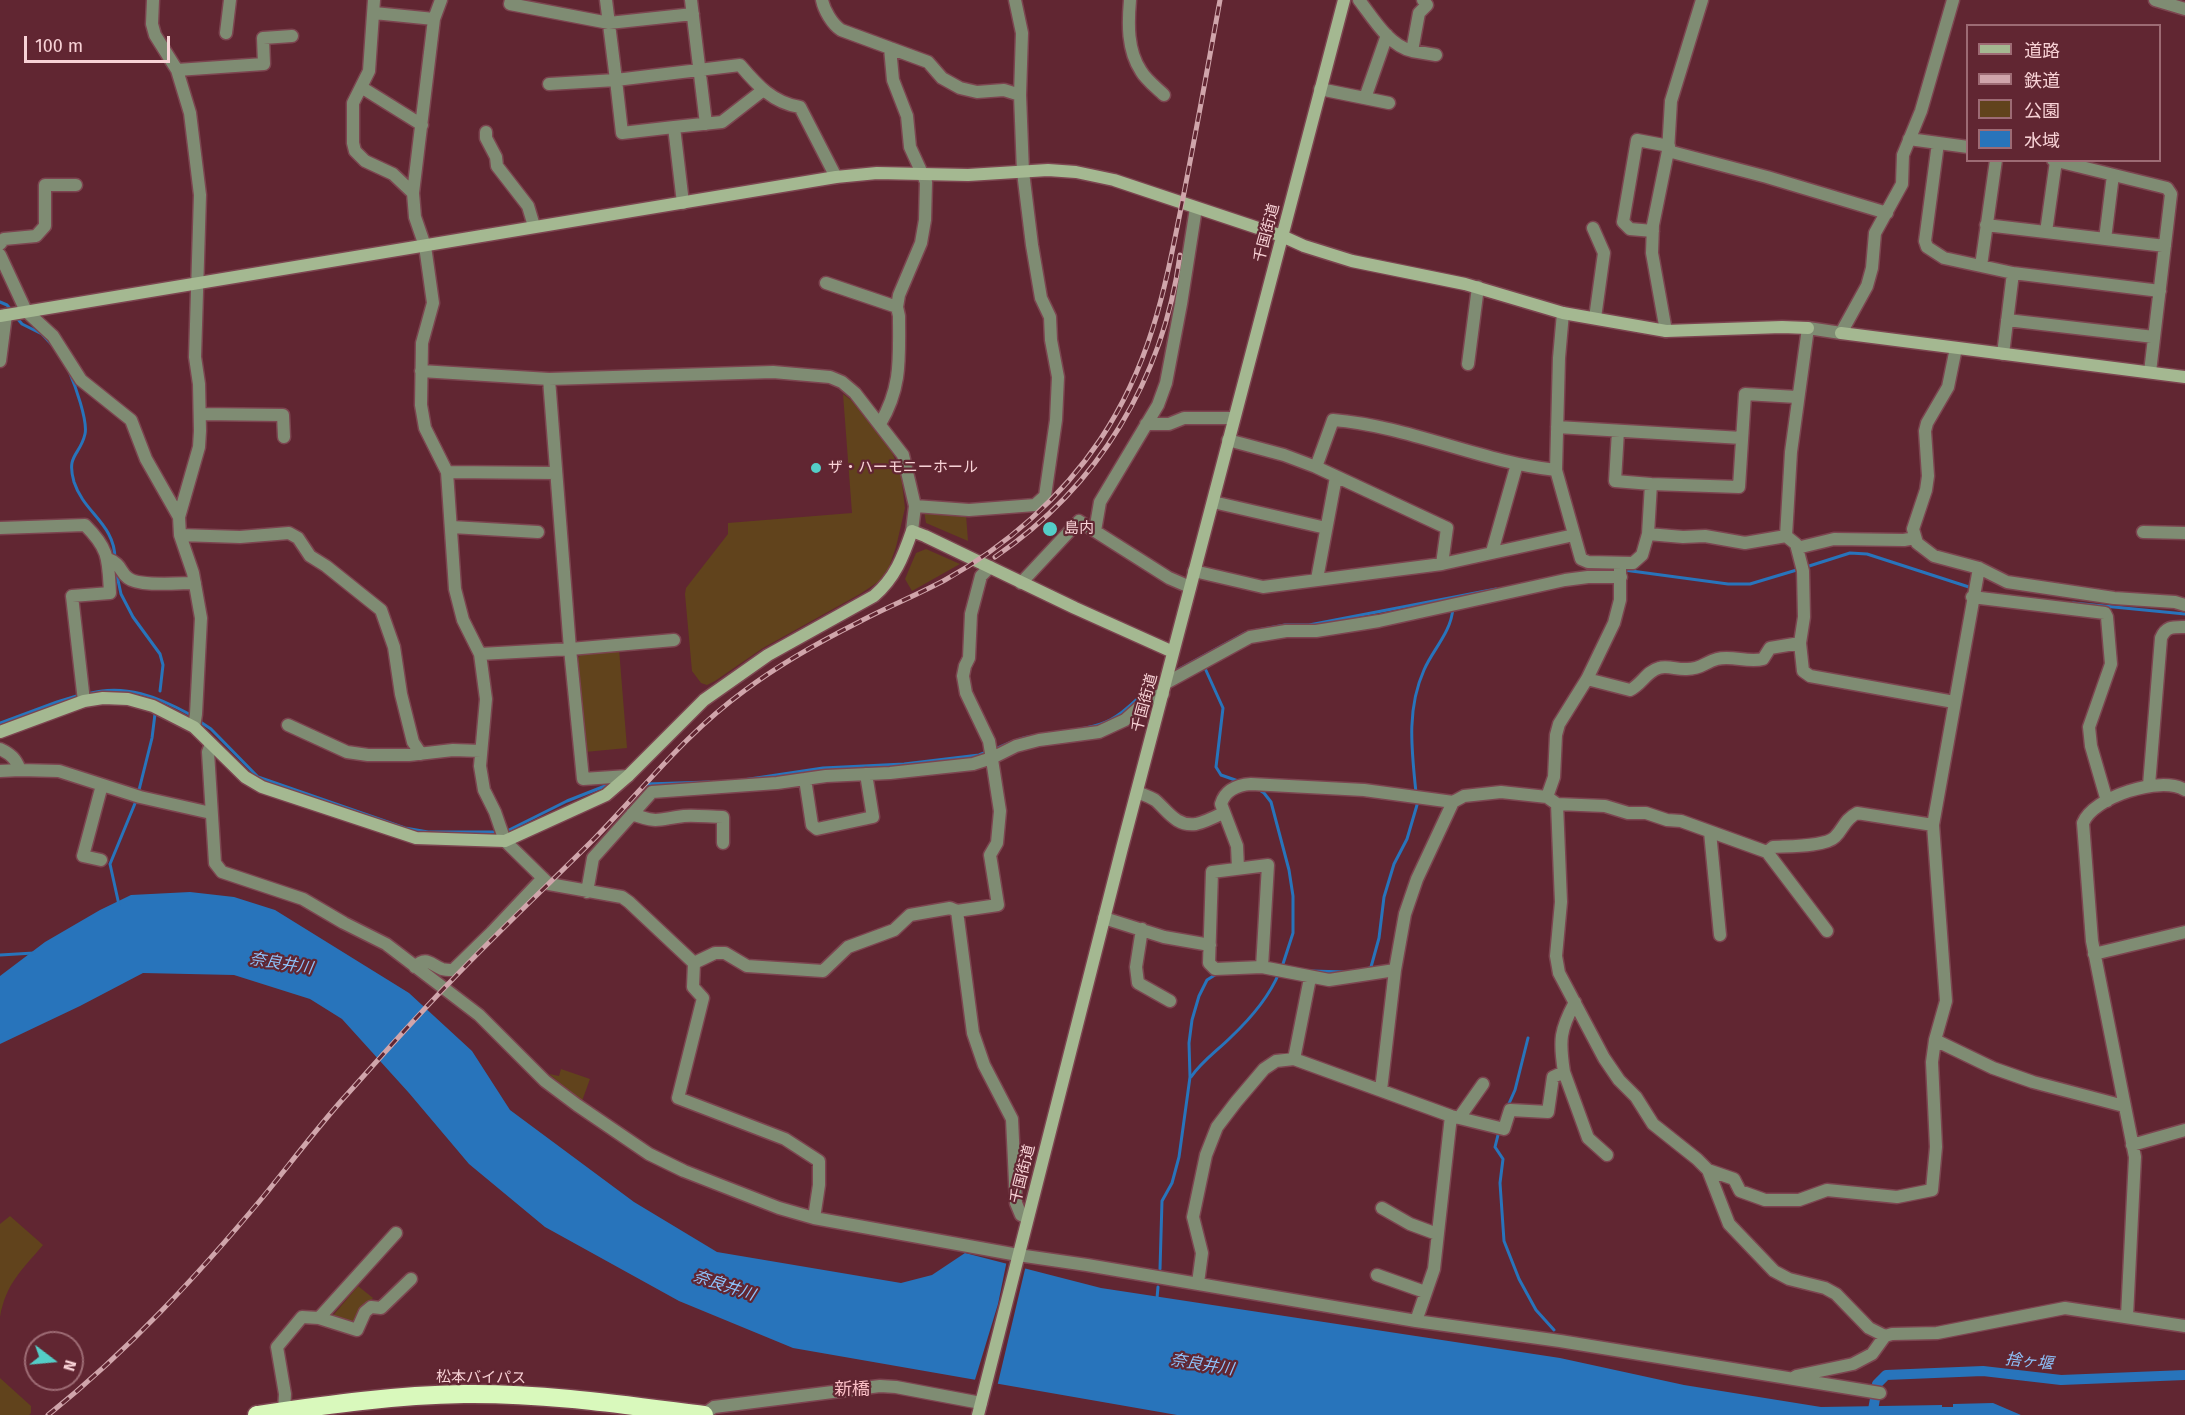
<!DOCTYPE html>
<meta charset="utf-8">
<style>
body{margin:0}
#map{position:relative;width:2185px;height:1415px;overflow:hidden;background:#612632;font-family:"Fira Sans","Noto Sans JP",sans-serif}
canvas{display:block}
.legend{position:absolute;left:1966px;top:24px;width:195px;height:138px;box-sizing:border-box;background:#612632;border:2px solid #9d6b74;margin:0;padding:8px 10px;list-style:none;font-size:18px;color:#f8d2d6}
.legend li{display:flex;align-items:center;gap:12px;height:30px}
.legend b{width:30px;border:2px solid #9d6b74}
.north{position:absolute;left:24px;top:1331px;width:60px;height:60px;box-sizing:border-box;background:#612632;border:2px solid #9d6b74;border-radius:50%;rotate:106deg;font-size:16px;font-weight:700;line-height:24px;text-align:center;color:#f8d2d6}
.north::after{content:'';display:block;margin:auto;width:21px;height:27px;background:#54cdc7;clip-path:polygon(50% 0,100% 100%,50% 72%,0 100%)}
.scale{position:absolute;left:24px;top:36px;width:146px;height:27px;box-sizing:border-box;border:3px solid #f8d2d6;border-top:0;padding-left:8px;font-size:18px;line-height:21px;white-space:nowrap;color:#f8d2d6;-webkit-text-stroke:4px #612632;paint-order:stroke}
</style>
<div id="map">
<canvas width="2185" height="1415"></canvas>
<ul class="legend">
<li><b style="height:8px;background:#a4b891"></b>道路</li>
<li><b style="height:8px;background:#d0a5ab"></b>鉄道</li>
<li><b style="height:16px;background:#61431c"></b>公園</li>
<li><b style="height:16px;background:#2874bb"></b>水域</li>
</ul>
<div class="north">N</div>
<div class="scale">100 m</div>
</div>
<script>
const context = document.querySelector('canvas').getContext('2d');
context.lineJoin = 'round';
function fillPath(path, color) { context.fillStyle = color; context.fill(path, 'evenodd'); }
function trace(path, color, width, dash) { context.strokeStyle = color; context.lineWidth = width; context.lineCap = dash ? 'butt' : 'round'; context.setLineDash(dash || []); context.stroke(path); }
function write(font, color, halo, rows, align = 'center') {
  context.font = font + ' "Fira Sans","Noto Sans JP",sans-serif'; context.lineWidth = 4.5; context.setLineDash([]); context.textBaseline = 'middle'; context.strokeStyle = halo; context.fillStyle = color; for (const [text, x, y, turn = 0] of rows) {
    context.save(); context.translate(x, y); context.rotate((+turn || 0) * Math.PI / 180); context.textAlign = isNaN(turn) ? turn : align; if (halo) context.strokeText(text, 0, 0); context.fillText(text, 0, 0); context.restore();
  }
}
fillPath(new Path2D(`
 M 843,394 L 851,400 L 892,452 L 901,475 L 905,508 L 896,547 L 888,570 L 878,582 L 860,594 L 763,648 L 715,681 L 707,685 L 701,683 L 692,671 L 685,594 L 686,588 L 728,534 L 728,523 L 852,513 Z
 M 924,511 L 966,515 L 968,541 L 926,523 Z
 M 926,549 L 960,564 L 912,591 L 905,579 L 916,553 Z
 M 619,649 L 627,748 L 585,752 L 577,660 L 581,653 Z
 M 561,1069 L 590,1079 L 582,1101 L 549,1074 L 559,1076 Z
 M 10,1216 L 43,1245 C 22,1270 6,1283 0,1317 L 0,1224 Z
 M 358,1286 L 373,1298 L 352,1324 L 330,1319 Z
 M 0,1378 L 31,1406 L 31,1413 L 29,1415 L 0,1415 Z`), '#61431c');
fillPath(new Path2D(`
 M 190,892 L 234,897 L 275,910 L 409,993 L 472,1051 L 510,1110 L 634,1202 L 717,1252 L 901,1283 L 932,1275 L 965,1253 L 1101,1288 L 1560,1358 L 1684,1385 L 1821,1407 L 1942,1405 L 1942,1407 L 1953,1407 L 1953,1404 L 1993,1403 L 2021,1415 L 1177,1415 L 793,1348 L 679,1301 L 545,1227 L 469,1164 L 409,1093 L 342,1019 L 310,999 L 234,975 L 143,973 L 80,1006 L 0,1044 L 0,976 L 45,942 L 100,910 L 131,895 Z`), '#2874bb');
fillPath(new Path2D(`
 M 1007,1260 L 1026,1265 L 997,1387 L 974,1383 L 998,1304 Z`), '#612632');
trace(new Path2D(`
 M 0,302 L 7,305 L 12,311
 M 16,317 L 22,324 L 42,334 L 53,346
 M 69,371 C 75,385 88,421 85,434 C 80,456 66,454 74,482 C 84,513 115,524 115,559
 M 1806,567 L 1850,553 L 1867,554 L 1972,588
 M 1624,570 L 1728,584 L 1750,584 L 1800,569
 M 116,571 L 121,594 L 133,617 L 160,654 L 163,665 L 160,691
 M 1570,574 L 1617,570
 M 2073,603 L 2185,614
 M 1252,631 L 1285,625 L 1309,625 L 1496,589
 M 1204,666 L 1223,708 L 1216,767 L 1221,775 L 1241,782
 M 1172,673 L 1245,633
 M 87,694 C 125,683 158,697 191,715
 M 199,721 L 211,729 L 258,777 L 405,828 L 428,832 L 493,832
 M 0,723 L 57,702 L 80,695
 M 1017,740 C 1046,730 1085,733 1110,720 C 1130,710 1142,691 1161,679
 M 995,749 L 1011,742
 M 743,780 L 823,768 L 904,764 L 979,755 L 989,751
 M 646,784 L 709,782
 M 1258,789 L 1264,793 L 1271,802 L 1289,870 L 1293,896 L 1293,933 L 1282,967
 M 1416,793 C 1412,752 1406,710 1424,670 C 1433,649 1451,633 1453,608
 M 138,794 L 152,738 L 155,714
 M 509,830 L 567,801 L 605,786
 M 119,905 L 110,864 L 136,801
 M 0,955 L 34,953
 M 1367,969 L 1371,967 L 1379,938 L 1384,897 L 1394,864 L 1407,839 L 1417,805 L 1417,800
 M 1311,971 L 1346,972
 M 1191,1077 C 1202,1061 1217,1051 1231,1037 C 1250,1019 1269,997 1279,973
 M 1507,1108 L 1515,1090 L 1528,1038
 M 1499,1131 L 1495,1147 L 1503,1159 L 1500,1183 L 1504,1241 L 1519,1279 L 1536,1310 L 1554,1330
 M 1160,1269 L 1162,1201 L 1172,1183 L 1179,1157 L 1190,1077 L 1189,1043 L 1192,1020 L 1199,996 L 1207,980 L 1218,973
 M 1157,1298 L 1158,1287`), '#2874bb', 3);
trace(new Path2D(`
 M 1877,1388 L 1877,1384 L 1886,1375 L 1983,1371 L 2061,1380 L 2185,1375
 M 1872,1415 L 1875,1399`), '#2874bb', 10);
const street = new Path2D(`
 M 153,0 L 152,24 L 155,35 L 177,70 L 190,113 L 200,195 L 195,357 L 199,384 L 200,431 L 199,447 L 179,517 L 180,535 L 193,573 L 201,618 L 196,714 L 194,727
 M 374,0 L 369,71 L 353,103 L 353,143 L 355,151 L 365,161 L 393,174 L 413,193 L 415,217 L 425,246 L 433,303 L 422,343 L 421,405 L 425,428 L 447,472 L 455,589 L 463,620 L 480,654 L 486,699 L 480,766 L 484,790 L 495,812 L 505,841 L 549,884 L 622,897 L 629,902 L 694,963 L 693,987 L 703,998 L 678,1098 L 785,1139 L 819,1161 L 819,1185 L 814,1218
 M 511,0 L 510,4 L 609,23 L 693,14
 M 691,0 L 706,124
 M 822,0 C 824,10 832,24 841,30 L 928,62 L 942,78 L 960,88 L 977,92 L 1004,90 L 1020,95
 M 1130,0 C 1128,23 1127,50 1141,71 C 1146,80 1157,88 1164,95
 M 1359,0 C 1373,18 1389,46 1412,51 L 1419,13 L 1427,5 L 1423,0
 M 2155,0 L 2185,9
 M 374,13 L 434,19
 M 226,33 L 230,0
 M 1412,51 L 1436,55
 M 177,70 L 264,64 L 263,38 L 292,36
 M 549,84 L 616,80 L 606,0
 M 361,87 L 422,125
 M 1320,89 L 1389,103
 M 1365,98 L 1387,35
 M 674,127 L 722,122 L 762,91
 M 486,132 L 486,138 L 496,157 L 497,166 L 528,206 L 534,226
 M 1909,139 L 1968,147
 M 1938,143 L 1925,241 L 1927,247 L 1944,258 L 2013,273 L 2160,291
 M 1668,151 L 1767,177 L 1887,213
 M 2053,160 L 2167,188 L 2171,194 L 2150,372
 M 413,193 L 434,19 L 441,0
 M 683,203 L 674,127 L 622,133 L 616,80 L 740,65 C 757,85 773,103 800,107 L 836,177
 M 1986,225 L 2165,246
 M 1593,228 L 1604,253 L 1595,318
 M 1653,231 L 1630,229 L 1623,222 L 1637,140 L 1669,146
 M 2046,232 L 2056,161
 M 2105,239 L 2113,175
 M 0,244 L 4,239 L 36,236 L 45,226 L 45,185 L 76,185
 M 0,255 L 26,311 L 53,336 L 81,380 L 131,420 L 146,459 L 179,517
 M 1981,266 L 1996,160
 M 826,283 L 897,307
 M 1563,313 L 1559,358 L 1556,470 L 1581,559 L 1588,562 L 1633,563 L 1642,555 L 1648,534 L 1683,537 L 1705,536 L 1745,543 L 1786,536 L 1796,544 L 1803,571 L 1804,617 L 1800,643 L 1803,671 L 1810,676 L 1954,702
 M 2007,320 L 2154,337
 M 1666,331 L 1652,253 L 1653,225 L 1668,151 L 1671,101 L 1702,0
 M 1956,348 L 1948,387 L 1927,423 L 1925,431 L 1928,476 L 1926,490 L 1913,529 L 1917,543 L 1934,556 L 1979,568 L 2007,582 L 2114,598 L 2175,602 L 2185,605
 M 2003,354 L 2013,273
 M 0,361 L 6,315
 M 1468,364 L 1478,287
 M 421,371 L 549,379 L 773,372 L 830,377 L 842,382 L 855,393 L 903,455 L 915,506 L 912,531
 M 549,379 L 570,649 L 583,779 L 628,776
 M 200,414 L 283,415 L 284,437
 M 880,424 C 902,387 899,358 899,316 L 897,307 L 899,295 L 921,243 L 925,220 L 926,182 L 910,147 L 907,116 L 893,80 L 890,48
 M 1146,424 L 1169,424 L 1184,418 L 1234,418
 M 1557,427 L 1742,438
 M 1618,431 L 1615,481 L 1651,484
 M 1228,440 L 1284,455 L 1316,467 L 1447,528 L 1442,564
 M 1316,467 L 1333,420 C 1409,426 1480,462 1556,470
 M 447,472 L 556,473
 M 1213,502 L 1326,528
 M 915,506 L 969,510 L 1035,505 L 1045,496 L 1056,420 L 1058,377 L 1051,340 L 1050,317 L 1041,298 L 1032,245 L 1023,172 L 1020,95 L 1022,33 L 1015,0
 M 452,527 L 538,532
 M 0,528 L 85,525 C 110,550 108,560 110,593 L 72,596 L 84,701
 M 1095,531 L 1100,502 L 1158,405 L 1166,383 L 1181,304 L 1196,208
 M 2143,532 L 2185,533
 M 1648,534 L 1651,484 L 1739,487 L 1745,394 L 1797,397
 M 180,535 L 240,537 L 289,533 L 298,538 L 310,556 L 326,566 L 381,610 L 394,647 L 401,694 L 413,742 L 421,754
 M 1786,536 L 1791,452 L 1808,328 L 1841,333 L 1867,286 L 1872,268 L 1875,233 L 1902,184 L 1903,155 L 1921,111 L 1953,0
 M 1797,548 L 1834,539 L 1904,540 L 1915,538
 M 1492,552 L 1517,464
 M 108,559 C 122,564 119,571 128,578 C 139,587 180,583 195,583
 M 1194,571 L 1263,587 L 1442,564 L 1574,535
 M 1317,579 L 1336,477
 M 1021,583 L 1079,521 L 1169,578 L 1190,587
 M 1972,597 L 2105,613 L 2107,617 L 2111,664 L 2089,727 L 2091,746 L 2107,801
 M 480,654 L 570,649 L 674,640
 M 1587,679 L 1630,690 C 1641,685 1647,671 1659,668 C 1667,665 1678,670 1687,669 C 1702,669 1705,662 1717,659 C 1732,655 1748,663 1763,659 L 1770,648 L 1800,643
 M 1166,683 L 1250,637 L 1286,631 L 1316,631 L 1379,621 L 1565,580 L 1588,577 L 1621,577
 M 288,725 L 347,752 L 368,755 L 409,755 L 453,750 L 481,751
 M 211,744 L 208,752 L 215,863 L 222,872 L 303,899 L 344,923 L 386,944 L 479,1015 L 545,1081 L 577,1105 L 649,1154 L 684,1171 L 779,1208 L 814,1218 L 1018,1255 L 1087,1265 L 1416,1321 L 1560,1341 L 1880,1393
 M 0,749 C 11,754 16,759 20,770 L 59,771 L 140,797 L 211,813
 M 0,771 L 20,770
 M 805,779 L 812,825 L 817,829 L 873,817 L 866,774
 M 2149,785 L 2161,638 C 2166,626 2173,627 2185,627
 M 1137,792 C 1142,794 1150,797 1155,800 C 1167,810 1176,827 1196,824 C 1205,822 1215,817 1223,813
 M 1547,797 L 1554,777 L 1556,735 L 1559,724 L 1587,679 L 1614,623 L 1620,600 L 1620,569
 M 1557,804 L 1561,902 L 1556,956 L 1559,973 L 1604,1058 L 1619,1080 L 1636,1097 L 1653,1124 L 1697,1159 L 1708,1170 L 1729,1224 L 1774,1271 L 1789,1279 L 1825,1288 L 1836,1294 L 1869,1328 L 1885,1336 L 1892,1334 L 1937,1333 L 2065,1308 L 2185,1326
 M 632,814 C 659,824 658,819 684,816 C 696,815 710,817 723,817 L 723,843
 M 1710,832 L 1720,935
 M 1767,852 L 1827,931
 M 101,860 L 83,856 L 102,785
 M 1238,868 L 1237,846 L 1221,804 C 1225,790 1237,785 1251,784 L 1364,790 L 1453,802
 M 587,892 L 593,858 L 652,792 L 777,783 L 826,776 L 890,773 L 973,764 L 992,758 L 1016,746 L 1039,740 L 1099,732 L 1125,720 L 1151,697 L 1163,694
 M 957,911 L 973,1033 L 984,1065 L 1012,1119 L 1016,1203 L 1021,1215 L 1027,1218
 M 1104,918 L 1164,937 L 1210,945
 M 1142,929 L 1136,967 L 1138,983 L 1170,1001
 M 2094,954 L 2185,932
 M 694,963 L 715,953 L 725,953 L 747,966 L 823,971 L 848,947 L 894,930 L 910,915 L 950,908 L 957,911 L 998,905 L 990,855 L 997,843 L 1000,811 L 991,753 L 989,741 L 966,693 L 963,676 L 965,666 L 969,658 L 971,614 L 981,576 L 990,567
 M 415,967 C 426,955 431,965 442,969 C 445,970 449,970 453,970 L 492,932 L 543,878
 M 1262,967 L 1268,865 L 1212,872 L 1209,963 L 1215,969 L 1262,967 L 1329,980 L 1395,970
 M 1935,1040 L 1993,1068 L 2033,1082 L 2124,1106
 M 1294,1059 L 1310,978
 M 1564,1072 L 1588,1138 L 1607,1155
 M 1381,1090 L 1395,970 L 1405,914 L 1417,879 L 1453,802 L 1464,796 L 1501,792 L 1547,797 L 1557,804 L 1605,806 L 1628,813 L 1646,813 L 1667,820 L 1681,821 L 1767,852 L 1773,847 C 1787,846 1825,847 1835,837 C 1844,828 1844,820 1857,813 L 1933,825
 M 1459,1118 L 1483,1084
 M 2132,1145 L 2185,1130
 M 1708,1170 L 1734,1179 L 1740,1191 L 1765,1200 L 1799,1200 L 1827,1190 L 1897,1197 L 1932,1190 L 1936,1147 L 1932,1062 L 1935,1040 L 1946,1001 L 1933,825 L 1979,568
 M 1382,1208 L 1410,1224 L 1437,1234
 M 1377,1275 L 1425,1292
 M 1198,1283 L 1202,1253 L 1193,1217 L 1206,1155 L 1217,1127 L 1236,1102 L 1264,1069 L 1276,1061 L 1294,1059 L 1451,1116 L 1504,1129 L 1510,1110 L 1548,1112 L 1553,1077 L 1564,1072 C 1559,1040 1560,1030 1575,1002
 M 2127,1316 L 2135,1157 L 2092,941 L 2083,823 C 2093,797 2161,775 2185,790
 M 319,1318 L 357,1330 L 365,1312 L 371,1307 L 381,1308 L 411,1279
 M 1416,1321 L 1434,1269 L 1451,1116
 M 1796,1376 L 1853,1364 L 1872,1354 L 1885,1336
 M 284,1411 L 285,1394 L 277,1347 L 302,1317 L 319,1318 L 396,1233
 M 703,1415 L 714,1407 L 880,1386 L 896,1387 L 981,1403`);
const secondary = new Path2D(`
 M 0,316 L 836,177 L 877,173 L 968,175 L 1048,170 L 1076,172 L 1114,180 L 1282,236 L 1304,246 L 1352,261 L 1465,284 L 1563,313 L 1666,331 L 1782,327 L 1808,328
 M 1841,333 L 2185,377
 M 0,732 L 84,701 L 103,698 L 128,699 L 153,706 L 194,727 L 245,777 L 262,787 L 416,838 L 505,841 L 606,795 L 628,776 L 704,700 L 768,655 L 874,596 C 895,578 903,557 912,531 L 925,536 L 1075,608 L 1173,652
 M 978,1415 L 1122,848 L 1344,0`);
const highway = new Path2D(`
 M 257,1415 C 326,1405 394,1395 464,1394 C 545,1393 625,1405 704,1415`);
trace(street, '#7c4550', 15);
trace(secondary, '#7c4550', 15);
trace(highway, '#7c4550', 21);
trace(street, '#7f8c73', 12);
trace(secondary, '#a4b891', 12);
trace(highway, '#d9f9bc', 18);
const rail = new Path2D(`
 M 995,557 C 1099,486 1163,379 1180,255
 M 48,1415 C 128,1351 198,1275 263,1197 C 289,1165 314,1132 342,1100 C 378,1060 414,1019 452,980 C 498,932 547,886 594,839 C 645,787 684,735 744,691 C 780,664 819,642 859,622 C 887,607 917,595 945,580 C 1006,546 1061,498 1100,440 C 1152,362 1165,288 1183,198 C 1196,132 1208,66 1220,0`);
trace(rail, '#d0a5ab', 5);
trace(rail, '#612632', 3, [9]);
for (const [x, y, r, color] of [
 [816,468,6,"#54cdc7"],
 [1050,529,8,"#54cdc7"]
]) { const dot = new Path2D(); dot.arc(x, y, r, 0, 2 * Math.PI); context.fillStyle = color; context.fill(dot); trace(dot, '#612632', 2); }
write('15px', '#f8d2d6', '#612632', [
 ["千国街道",1267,233,-75],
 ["千国街道",1145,703,-75],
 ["千国街道",1023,1174,-76],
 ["松本バイパス",481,1378,1]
]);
write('15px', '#f8d2d6', '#612632', [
 ["ザ・ハーモニーホール",828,468],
 ["島内",1064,529]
], 'left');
write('italic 16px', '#8ec3fb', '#612632', [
 ["奈良井川",281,964,9],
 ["奈良井川",724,1286,18],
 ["捨ヶ堰",2029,1362,6],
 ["奈良井川",1202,1365,9]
]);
write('18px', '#fbbfc6', '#612632', [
 ["新橋",852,1390]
]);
</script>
